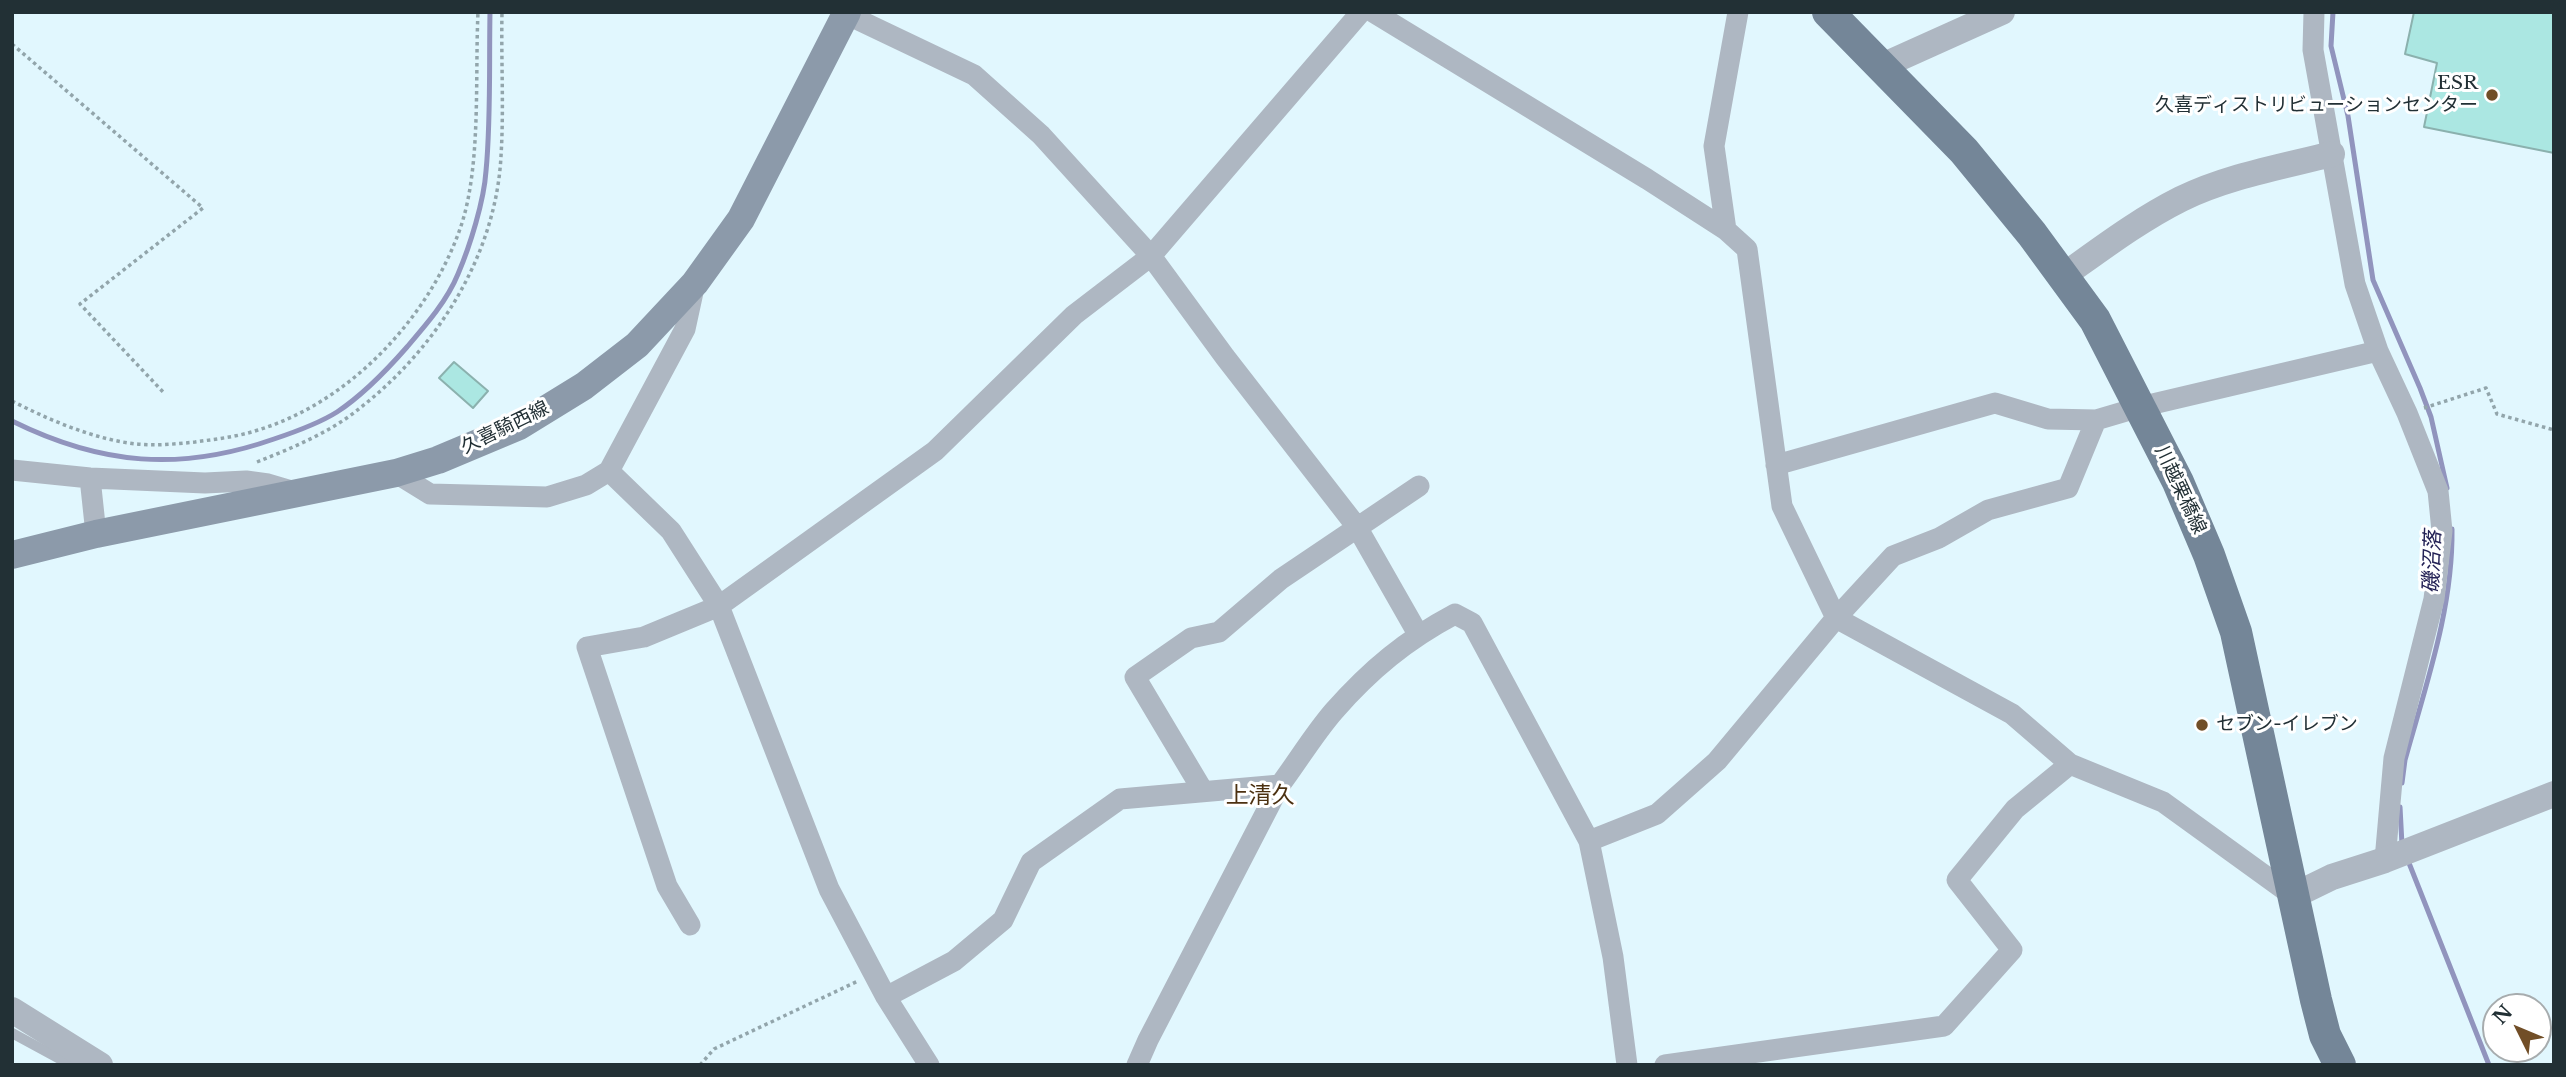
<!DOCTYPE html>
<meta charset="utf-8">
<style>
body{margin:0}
#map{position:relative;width:2566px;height:1077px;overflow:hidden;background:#e1f7fe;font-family:"Libre Baskerville",serif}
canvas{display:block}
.frame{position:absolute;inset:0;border:14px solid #223035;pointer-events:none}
.north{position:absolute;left:2482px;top:993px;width:70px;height:70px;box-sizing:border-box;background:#fff;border:2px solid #a7acae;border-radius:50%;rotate:313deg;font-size:19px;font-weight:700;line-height:28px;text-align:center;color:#223035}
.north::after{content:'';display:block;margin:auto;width:24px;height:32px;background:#714e27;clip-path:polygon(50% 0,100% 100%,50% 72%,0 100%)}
</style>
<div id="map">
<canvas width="2566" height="1077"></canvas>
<div class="frame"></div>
<div class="north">N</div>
</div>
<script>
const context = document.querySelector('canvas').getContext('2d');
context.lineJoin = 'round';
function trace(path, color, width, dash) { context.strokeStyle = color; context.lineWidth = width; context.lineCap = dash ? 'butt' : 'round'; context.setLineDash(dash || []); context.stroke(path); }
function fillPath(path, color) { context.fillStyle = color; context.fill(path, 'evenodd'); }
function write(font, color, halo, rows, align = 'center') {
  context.font = font + ' "Libre Baskerville","Noto Sans JP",serif'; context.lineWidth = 6; context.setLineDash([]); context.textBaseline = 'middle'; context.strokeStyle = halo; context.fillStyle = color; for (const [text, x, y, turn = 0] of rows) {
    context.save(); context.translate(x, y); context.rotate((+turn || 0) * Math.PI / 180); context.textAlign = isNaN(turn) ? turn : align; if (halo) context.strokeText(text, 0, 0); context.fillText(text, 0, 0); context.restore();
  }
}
trace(new Path2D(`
 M 2333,12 L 2331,46 L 2348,116 L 2373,280 L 2420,388 L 2431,417 L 2447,488
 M 12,421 C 101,465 180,472 274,439 C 295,432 318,424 337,412 C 363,395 386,371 407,347 C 426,325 447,301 458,274 C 470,246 484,201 486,171 C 491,119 489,65 490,12
 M 2402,783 L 2405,760 C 2426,684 2453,609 2452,529
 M 2400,807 L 2402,845
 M 2407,858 L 2489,1065`), '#9194bd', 5);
const building = new Path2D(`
 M 2414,12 L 2554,12 L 2554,153 L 2424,127 L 2437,63 L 2405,54 Z
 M 454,362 L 488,391 L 473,408 L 439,378 Z`);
fillPath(building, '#abe7e2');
trace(building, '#8bb1ae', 2);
trace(new Path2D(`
 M 12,44 L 203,208 L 80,304 L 165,394
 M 12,401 C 49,420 96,440 137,444 C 156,446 176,444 195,442 C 216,439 237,437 258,430 C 351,402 432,315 462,223 C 481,162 475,77 478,12
 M 2424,408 L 2486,388 L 2497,414 L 2554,430
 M 257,462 C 292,448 331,432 360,408 C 437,348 496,255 501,156 C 504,108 501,60 502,12
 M 700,1065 L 714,1049 L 858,981`), '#92a5ab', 3.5, [3.5, 3.5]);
trace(new Path2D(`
 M 12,1033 L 71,1065`), '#aeb7c2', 10);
trace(new Path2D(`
 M 1373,12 L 1647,179 L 1726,230 L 1747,249 L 1782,506 L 1836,618 L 2012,714 L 2070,764 L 2163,802 L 2293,896
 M 2314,12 L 2313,50 L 2355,284 L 2378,351 L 2407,413 L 2438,491 L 2442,531 L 2434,599 L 2394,758 L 2385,860
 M 846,14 L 974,75 L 1041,135 L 1151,256 L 1225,357 L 1357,527 L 1418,634
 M 1726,230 L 1714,146 L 1738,12
 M 1776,465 L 1995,403 L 2048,419 L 2096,420
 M 12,470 L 90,478 L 205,483 L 246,481 L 268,484 L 295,492
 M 609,471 L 671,531 L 719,606 L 829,889 L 886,997 L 929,1065
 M 396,473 L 430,494 L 547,497 L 586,485 L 609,471 L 685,329 L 695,283
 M 90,478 L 96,534
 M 1203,791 L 1135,677 L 1191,638 L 1219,632 L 1281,579 L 1419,486
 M 1589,841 L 1657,814 L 1717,761 L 1836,618 L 1893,556 L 1939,538 L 1988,510 L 2068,488 L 2096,420 L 2140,407 L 2378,351
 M 690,925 L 667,886 L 587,647 L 644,637 L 719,606 L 935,451 L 1074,315 L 1151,256 L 1361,12
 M 886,997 L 954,961 L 1003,920 L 1031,862 L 1120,799 L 1280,785 C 1298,761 1314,734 1334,711 C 1370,670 1406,640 1455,614 L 1472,623 L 1589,841 L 1613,957 L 1627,1065
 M 1137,1065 L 1148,1040 L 1280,785
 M 1665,1065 L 1944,1026 L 2012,950 L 1957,880 L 2015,809 L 2070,764`), '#aeb7c2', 21);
trace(new Path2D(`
 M 1882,66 L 2002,12
 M 2063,276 C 2101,249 2139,220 2181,199 C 2228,176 2281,167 2332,154
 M 2293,896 L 2332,877 L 2385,860 L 2554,794
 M 12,1010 L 100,1065`), '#aeb7c2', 26);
trace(new Path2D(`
 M 12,555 L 96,534 L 396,473 L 438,460 L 519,426 L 584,386 L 637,345 L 695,283 L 741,219 L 847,12`), '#8c9aaa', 28);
trace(new Path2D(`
 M 1828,12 L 1964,151 L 2032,234 L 2095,320 L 2178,482 L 2209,555 L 2236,632 L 2316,1000 L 2325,1035 L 2340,1065`), '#748698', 32);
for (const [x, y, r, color] of [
 [2492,95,7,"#714e27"],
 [2202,725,7,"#714e27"]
]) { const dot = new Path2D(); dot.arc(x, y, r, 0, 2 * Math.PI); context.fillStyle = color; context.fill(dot); trace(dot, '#fff', 2.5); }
write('19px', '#223035', '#fff', [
 ["ESR",2478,84],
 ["久喜ディストリビューションセンター",2478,106],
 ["セブン-イレブン",2216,725,"left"]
], 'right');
write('19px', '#223035', '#fff', [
 ["久喜騎西線",505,428,-26],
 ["川越栗橋線",2180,490,65]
]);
write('italic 21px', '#242256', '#fff', [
 ["磯沼落",2433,562,-88]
]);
write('23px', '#4c3111', '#fff', [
 ["上清久",1260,797]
]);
</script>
